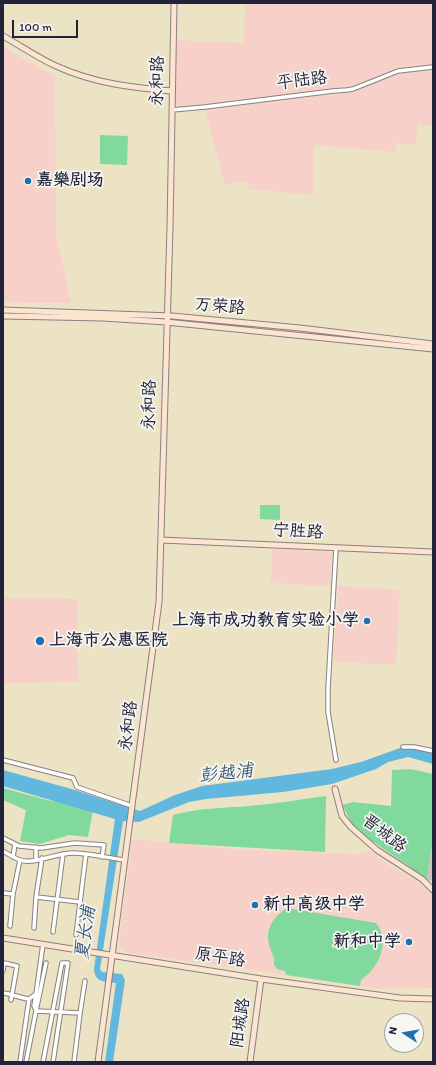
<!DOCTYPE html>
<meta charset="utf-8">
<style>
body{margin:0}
#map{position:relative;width:436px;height:1065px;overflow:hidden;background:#ece3c4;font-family:Itim,sans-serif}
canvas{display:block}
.frame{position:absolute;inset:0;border:4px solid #22223b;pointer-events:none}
.north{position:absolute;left:384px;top:1013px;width:40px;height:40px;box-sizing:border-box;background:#f6f6f2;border:1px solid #a1a1a9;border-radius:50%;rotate:282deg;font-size:11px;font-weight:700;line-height:16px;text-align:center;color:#22223b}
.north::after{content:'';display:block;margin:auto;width:14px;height:18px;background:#1f6fb2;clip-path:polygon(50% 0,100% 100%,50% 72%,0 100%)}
.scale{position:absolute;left:12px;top:20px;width:66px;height:18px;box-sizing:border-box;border:2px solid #22223b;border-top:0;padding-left:5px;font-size:12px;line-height:14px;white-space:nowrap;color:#22223b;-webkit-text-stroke:3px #f6f6f2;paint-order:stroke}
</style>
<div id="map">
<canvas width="436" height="1065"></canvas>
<div class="frame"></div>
<div class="north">N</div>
<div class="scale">100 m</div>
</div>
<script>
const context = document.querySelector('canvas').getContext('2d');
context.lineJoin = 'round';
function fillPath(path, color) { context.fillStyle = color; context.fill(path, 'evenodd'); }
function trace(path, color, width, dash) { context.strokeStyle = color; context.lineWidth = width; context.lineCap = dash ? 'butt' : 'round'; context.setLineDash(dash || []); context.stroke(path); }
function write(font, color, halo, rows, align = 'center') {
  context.font = font + ' Itim,"LXGW WenKai TC",sans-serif'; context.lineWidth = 3.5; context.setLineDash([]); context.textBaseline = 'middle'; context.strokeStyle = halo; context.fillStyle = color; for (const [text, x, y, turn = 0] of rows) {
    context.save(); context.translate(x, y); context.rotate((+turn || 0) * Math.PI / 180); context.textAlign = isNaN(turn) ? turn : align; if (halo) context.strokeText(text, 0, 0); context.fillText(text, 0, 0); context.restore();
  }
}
fillPath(new Path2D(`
 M 245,3 L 433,3 L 433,126 L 418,124 L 416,145 L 397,143 L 395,152 L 314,145 L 313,195 L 249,189 L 248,181 L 225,185 L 205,110 L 174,112 L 176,40 L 244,43 Z
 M 3,47 L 55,76 L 56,234 L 71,303 L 21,303 L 3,301 Z
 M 272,549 L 332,552 L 330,586 L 271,583 Z
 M 338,586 L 400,590 L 396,665 L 333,662 Z
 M 3,598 L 77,599 L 78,682 L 3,683 Z
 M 132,839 L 232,849 L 357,854 L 369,850 L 389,865 L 419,882 L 433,896 L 433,988 L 383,989 L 124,952 L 119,945 Z`), '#f7d1c9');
fillPath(new Path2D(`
 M 431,848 L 433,848 L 433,881 L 427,880 Z`), '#d2bfc1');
fillPath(new Path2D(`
 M 100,135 L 128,136 L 127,165 L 100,164 Z
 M 260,505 L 280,505 L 280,520 L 260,519 Z
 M 411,769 L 433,774 L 433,848 L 431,849 L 427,880 L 409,866 L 369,839 L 352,824 L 342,805 L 353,802 L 391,806 L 392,770 Z
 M 3,788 L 47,800 L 68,803 L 93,811 L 88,837 L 69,835 L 40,844 L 20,841 L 26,810 L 3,800 Z
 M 326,796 L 325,852 L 169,843 L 173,815 C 198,808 223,808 249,806 C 275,804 301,799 326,796 Z
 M 287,908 L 376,923 C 391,941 379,968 361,980 L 360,986 L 286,975 L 285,971 L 277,969 L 274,965 C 275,956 272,955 270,947 C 264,930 273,917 287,908 Z`), '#81d99e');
fillPath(new Path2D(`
 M 403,747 L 433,753 L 433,764 L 408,757 L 388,762 L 376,769 L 332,784 L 283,792 L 206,799 L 189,802 L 139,822 L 123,821 L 100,969 L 102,972 L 122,974 L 125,980 L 113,1062 L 105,1062 L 116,983 C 104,981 95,983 94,969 L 115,819 L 3,786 L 3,770 L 75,790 L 140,811 L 175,795 L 202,786 L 332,769 L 361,762 Z`), '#61b7de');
const street = new Path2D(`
 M 172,110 L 205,107 L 333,91 L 347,90 L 353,89 L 398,71 L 433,67
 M 336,548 L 328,688 L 328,712 L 336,760
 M 403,747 L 414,747 L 433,751
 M 3,760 L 73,778 L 77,787 L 132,806
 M 3,838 L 19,846 L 41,848 L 75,843 L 104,845 L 102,857
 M 36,847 L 36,860
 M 3,851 C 8,854 14,858 20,860 C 35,865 58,852 75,853 C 92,854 109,858 125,860
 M 13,857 L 15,844
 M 3,893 L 13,894
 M 36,897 L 80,902
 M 10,926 L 13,894 L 20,860
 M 34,928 L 36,897 L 42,858
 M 53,932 L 63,854
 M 76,935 L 86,854
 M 3,971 L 4,963 L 17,966 L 11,1000
 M 3,993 C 12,994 20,998 29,999 L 36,994 L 43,944
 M 36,994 L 34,1006 L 36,1010
 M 36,1011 L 46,963
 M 80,1013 L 85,981
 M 20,1062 L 29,999
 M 26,1062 L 36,1011 L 80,1013 L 74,1062
 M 43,1062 L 62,963 L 68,963 L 53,1062`);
const secondary = new Path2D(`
 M 3,36 C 21,46 38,58 56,66 C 93,83 133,88 172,91
 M 3,310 L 172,316 L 300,328 L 433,344
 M 3,316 L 103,318 L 166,322 L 433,349
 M 161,540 L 433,552
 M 335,789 L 342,816 L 351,827 L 377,850 L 422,879 L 433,890
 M 3,938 L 261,979 L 400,998 L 433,999
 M 98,1062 L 159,602 L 170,228 L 174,3
 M 250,1062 L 261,979`);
trace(street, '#878280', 5.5);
trace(secondary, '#878280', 7);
trace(street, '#fff', 3.5);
trace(secondary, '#fde4d1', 5);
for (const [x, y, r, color] of [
 [28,181,4,"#1f6fb2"],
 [367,621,4,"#1f6fb2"],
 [40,641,5,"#1f6fb2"],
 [255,905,4,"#1f6fb2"],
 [409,942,4,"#1f6fb2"]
]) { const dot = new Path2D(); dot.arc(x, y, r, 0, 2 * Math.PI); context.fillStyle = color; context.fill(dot); trace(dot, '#f6f6f2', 1.5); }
write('17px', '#22223b', '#f6f6f2', [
 ["永和路",158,81,-89],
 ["平陆路",302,81,-7],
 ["万荣路",220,307,5],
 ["永和路",150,405,-89],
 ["宁胜路",298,532,3],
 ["永和路",129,726,-83],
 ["晋城路",384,834,38],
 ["原平路",220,958,9],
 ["阳城路",241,1023,-82]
]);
write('bold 17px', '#22223b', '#f6f6f2', [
 ["嘉樂剧场",36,181],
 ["上海市成功教育实验小学",359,621,"right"],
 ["上海市公惠医院",49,641],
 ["新中高级中学",263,905],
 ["新和中学",401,942,"right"]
], 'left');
write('italic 18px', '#385674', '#f6f6f2', [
 ["彭越浦",226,774,-6],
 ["夏长浦",86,933,-82]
]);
</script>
